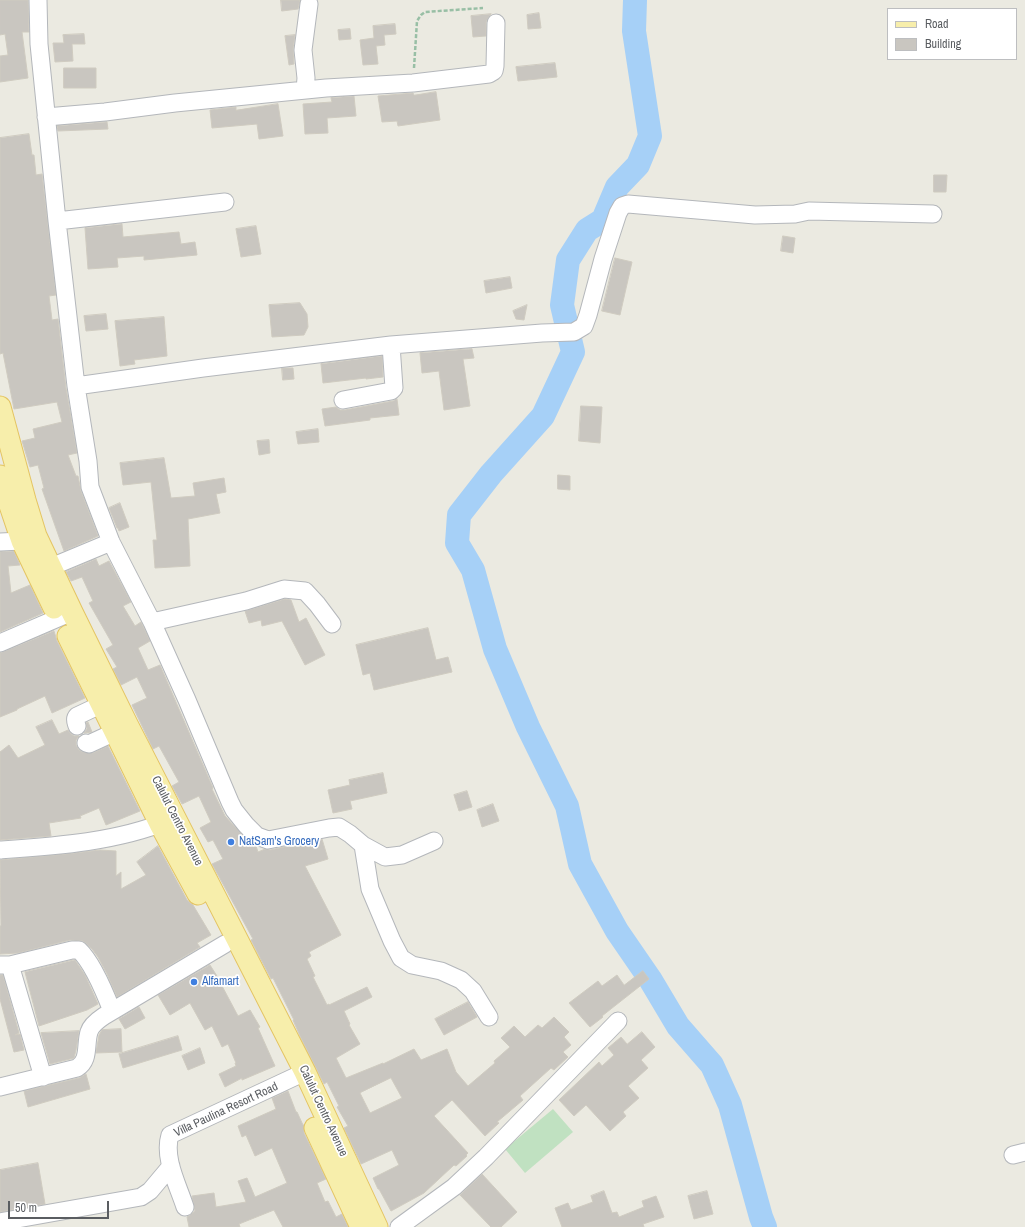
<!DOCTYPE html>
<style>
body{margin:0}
#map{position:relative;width:1025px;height:1227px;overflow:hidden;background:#ebeae1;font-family:"Archivo Narrow",sans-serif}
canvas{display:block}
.legend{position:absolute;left:887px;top:8px;width:130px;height:52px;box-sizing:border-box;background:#fff;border:1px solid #bdbec0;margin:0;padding:5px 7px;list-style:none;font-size:12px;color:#5a5d61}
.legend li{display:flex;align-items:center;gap:8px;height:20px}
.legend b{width:20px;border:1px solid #bdbec0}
.scale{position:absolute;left:8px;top:1201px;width:101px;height:18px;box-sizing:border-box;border:2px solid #5a5d61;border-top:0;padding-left:5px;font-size:12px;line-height:14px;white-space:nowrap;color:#5a5d61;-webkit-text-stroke:3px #fff;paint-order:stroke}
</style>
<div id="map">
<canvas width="1025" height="1227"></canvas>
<ul class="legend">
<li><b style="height:5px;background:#f7eeab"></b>Road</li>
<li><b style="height:11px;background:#c9c6c0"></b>Building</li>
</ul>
<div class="scale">50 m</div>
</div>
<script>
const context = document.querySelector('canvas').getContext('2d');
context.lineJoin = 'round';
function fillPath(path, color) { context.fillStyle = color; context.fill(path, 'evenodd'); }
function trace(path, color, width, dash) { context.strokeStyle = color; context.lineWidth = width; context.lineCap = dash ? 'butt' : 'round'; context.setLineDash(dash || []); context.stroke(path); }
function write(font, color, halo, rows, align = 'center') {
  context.font = font + ' "Archivo Narrow",sans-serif'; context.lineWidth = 3.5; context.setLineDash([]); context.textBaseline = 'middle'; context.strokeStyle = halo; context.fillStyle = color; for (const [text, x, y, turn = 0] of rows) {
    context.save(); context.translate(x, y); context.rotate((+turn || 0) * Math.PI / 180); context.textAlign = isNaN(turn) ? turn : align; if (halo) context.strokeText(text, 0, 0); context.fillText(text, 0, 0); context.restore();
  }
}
fillPath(new Path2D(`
 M 553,1109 L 573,1132 L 525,1173 L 505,1149 Z`), '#c0e1c1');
trace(new Path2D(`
 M 635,0 L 634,31 L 650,136 L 638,165 L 617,187 L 603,220 L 587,230 L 568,260 L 562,305 L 573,352 L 543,416 L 491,474 L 459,515 L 457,543 L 473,570 L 495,649 L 528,727 L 567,806 L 580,864 L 617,931 L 650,979 L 678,1026 L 712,1065 L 730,1105 L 761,1217 L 765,1227`), '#a6d0f7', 24);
const building = new Path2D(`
 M 0,0 L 28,0 L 29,32 L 22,32 L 28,78 L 0,82 L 0,56 L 8,55 L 5,34 L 0,35 Z
 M 281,0 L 300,0 L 298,9 L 282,11 Z
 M 539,13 L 541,28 L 528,29 L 527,15 Z
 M 491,14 L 486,22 L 486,36 L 473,37 L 471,16 Z
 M 395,24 L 396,34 L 384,35 L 385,45 L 376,46 L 378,64 L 363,65 L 360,40 L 374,38 L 373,26 Z
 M 350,29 L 351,39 L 339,40 L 338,30 Z
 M 84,34 L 85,44 L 72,44 L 73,61 L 55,62 L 53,43 L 64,43 L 63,35 Z
 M 295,35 L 293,49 L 294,64 L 289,65 L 285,36 Z
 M 555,63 L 557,77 L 518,81 L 516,67 Z
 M 64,68 L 96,68 L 96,88 L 64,88 Z
 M 436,92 L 440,120 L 398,126 L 397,121 L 382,122 L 378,96 L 413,93 L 414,95 Z
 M 354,96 L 356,116 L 327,118 L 328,133 L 305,134 L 303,104 L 332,102 L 331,98 Z
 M 278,104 L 283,136 L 259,139 L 257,124 L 212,128 L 210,110 L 236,107 L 236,110 Z
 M 107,122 L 108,129 L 58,131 L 57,126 Z
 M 29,134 L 32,155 L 34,155 L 36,175 L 42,174 L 56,295 L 49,296 L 52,320 L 58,319 L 66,388 L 77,453 L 68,455 L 76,476 L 78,476 L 81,491 L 98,536 L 64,551 L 42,489 L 44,488 L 38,465 L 30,467 L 22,441 L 35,438 L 33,429 L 62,422 L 57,402 L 14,409 L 3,353 L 0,354 L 0,138 Z
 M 934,175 L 947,175 L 946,192 L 934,192 Z
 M 122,224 L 123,237 L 179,232 L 181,244 L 195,242 L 197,255 L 144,260 L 144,256 L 117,258 L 118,267 L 88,269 L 85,228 Z
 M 256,226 L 261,254 L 241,257 L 236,229 Z
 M 783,236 L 795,238 L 793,253 L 781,251 Z
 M 615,258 L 632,262 L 620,315 L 602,311 Z
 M 510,277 L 512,288 L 486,293 L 484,281 Z
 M 300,303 L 307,314 L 308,327 L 304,335 L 272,337 L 269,305 Z
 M 527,305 L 524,320 L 516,319 L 513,311 Z
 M 106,314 L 108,329 L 86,331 L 84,316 Z
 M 164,317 L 167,356 L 134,360 L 135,364 L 120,366 L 115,321 Z
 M 472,349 L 474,358 L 463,359 L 470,406 L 444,410 L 439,371 L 422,373 L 420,353 Z
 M 382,356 L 383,377 L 366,379 L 366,378 L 323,383 L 321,364 Z
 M 282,368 L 293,368 L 294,379 L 283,380 Z
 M 397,399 L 399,415 L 370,418 L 370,420 L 325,426 L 322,409 L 336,407 L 340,410 L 345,410 L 393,401 Z
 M 581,406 L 602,407 L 600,443 L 579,441 Z
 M 318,429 L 319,442 L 298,444 L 296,432 Z
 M 269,440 L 270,453 L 259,455 L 257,441 Z
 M 164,458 L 171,498 L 195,496 L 193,483 L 224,478 L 226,492 L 216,494 L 220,513 L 188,519 L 190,566 L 155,568 L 153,540 L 157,540 L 151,482 L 123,485 L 120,463 Z
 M 558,475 L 570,476 L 570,490 L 558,489 Z
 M 120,503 L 129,527 L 119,531 L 118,528 L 117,528 L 109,508 Z
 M 14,551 L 20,565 L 8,566 L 11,593 L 30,585 L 43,613 L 0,632 L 0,552 Z
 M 96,559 L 99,566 L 109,561 L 131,602 L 123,606 L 135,626 L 141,622 L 143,626 L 150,641 L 138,648 L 148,670 L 160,665 L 213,788 L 212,789 L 225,816 L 248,841 L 250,845 L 252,844 L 256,846 L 258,852 L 265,849 L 270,850 L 322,839 L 328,859 L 305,866 L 341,935 L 309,952 L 311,956 L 307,959 L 315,976 L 313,977 L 327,1005 L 329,1004 L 329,1005 L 367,987 L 372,997 L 344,1011 L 350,1024 L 349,1025 L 360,1044 L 336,1058 L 346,1078 L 383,1063 L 383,1064 L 414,1049 L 421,1060 L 447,1049 L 456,1072 L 468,1086 L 495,1063 L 494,1061 L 510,1047 L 501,1038 L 514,1026 L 525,1037 L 538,1025 L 542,1028 L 554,1017 L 569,1032 L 564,1037 L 571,1045 L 563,1052 L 568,1057 L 554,1070 L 551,1068 L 520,1096 L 523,1100 L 497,1122 L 499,1123 L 485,1136 L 452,1100 L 434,1116 L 468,1153 L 466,1155 L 467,1156 L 456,1166 L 454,1165 L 424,1193 L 391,1211 L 379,1189 L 378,1189 L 373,1178 L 399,1165 L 392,1150 L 361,1164 L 344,1128 L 348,1126 L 337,1107 L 339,1106 L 327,1082 L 324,1084 L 300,1036 L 293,1020 L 294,1020 L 273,978 L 271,979 L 251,940 L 253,939 L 212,864 L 223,859 L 213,840 L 208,842 L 200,828 L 211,822 L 199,796 L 182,804 L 172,786 L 179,782 L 159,746 L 153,749 L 132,705 L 147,698 L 137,677 L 121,685 L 113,669 L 117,667 L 106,649 L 113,645 L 89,603 L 93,601 L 82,577 L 71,581 L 66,572 ZM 391,1078 L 402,1098 L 370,1113 L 360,1093 Z
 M 285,599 L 291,600 L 299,622 L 306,618 L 325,655 L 305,665 L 282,621 L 262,626 L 261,620 L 249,623 L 245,611 Z
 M 428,628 L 436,660 L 448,657 L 452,672 L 374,690 L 370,673 L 363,675 L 356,645 Z
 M 54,631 L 57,641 L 85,698 L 52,713 L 45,696 L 17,709 L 17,710 L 0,717 L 0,653 Z
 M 52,720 L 59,734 L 68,730 L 70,733 L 74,736 L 79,736 L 76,740 L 76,745 L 79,750 L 83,752 L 93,753 L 108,746 L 140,811 L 106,825 L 99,808 L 80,816 L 81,818 L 49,823 L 51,836 L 0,840 L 0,752 L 9,745 L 18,758 L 45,745 L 36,727 Z
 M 88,722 L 92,732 L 84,733 L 87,729 L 86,723 Z
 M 383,773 L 387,793 L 350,801 L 352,809 L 333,813 L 328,790 L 350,785 L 349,780 Z
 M 467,791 L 472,807 L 459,811 L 454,795 Z
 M 493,804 L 499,821 L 482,827 L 477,810 Z
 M 158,846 L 187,900 L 193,905 L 211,935 L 197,943 L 200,947 L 117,997 L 107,974 L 98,957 L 92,949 L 83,941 L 70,940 L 18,953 L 0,954 L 0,926 L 1,926 L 0,860 L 66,854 L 100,850 L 116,851 L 116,876 L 121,872 L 121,889 L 146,875 L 137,862 Z
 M 75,960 L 85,975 L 98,1004 L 87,1010 L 39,1026 L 25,972 Z
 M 210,965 L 222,984 L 221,984 L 238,1016 L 250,1010 L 260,1027 L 258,1028 L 275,1066 L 242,1080 L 242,1078 L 225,1087 L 219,1074 L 236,1066 L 235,1063 L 236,1063 L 228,1044 L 222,1047 L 212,1026 L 205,1030 L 190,1003 L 170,1015 L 158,995 Z
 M 643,971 L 649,979 L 602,1016 L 603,1017 L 590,1027 L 569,1003 L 598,981 L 602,986 L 617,975 L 624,985 Z
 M 0,975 L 3,975 L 19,1033 L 15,1035 L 20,1034 L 24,1050 L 14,1052 L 0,999 Z
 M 468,1002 L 477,1017 L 444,1035 L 435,1019 Z
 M 139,1007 L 145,1018 L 125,1029 L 119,1019 Z
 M 121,1029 L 122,1052 L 96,1053 L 99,1035 L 102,1030 Z
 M 79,1031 L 76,1050 L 74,1058 L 50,1064 L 41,1033 Z
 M 642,1032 L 655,1047 L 641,1060 L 648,1068 L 628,1086 L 639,1098 L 623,1112 L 626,1116 L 610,1131 L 586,1105 L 574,1116 L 559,1100 L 599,1062 L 602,1066 L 614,1055 L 608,1048 L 621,1037 L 627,1044 Z
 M 178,1036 L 182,1050 L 123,1068 L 119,1054 Z
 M 200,1048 L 205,1063 L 188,1070 L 182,1056 Z
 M 86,1074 L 90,1089 L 28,1107 L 24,1091 L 79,1078 Z
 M 288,1091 L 296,1112 L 297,1112 L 303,1125 L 304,1125 L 304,1133 L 326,1179 L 317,1183 L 325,1202 L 328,1201 L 336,1217 L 342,1214 L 348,1227 L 283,1227 L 274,1210 L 239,1224 L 240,1227 L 189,1227 L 187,1217 L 195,1211 L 192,1196 L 214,1193 L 216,1207 L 246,1202 L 238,1181 L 247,1178 L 255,1197 L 287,1183 L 272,1148 L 255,1156 L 246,1135 L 242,1137 L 238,1126 L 276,1109 L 272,1098 Z
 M 38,1163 L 45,1204 L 0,1212 L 0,1170 Z
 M 482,1174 L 517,1212 L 501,1227 L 491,1227 L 460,1195 Z
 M 604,1191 L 612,1213 L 617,1212 L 619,1217 L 644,1207 L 642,1201 L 656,1196 L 664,1217 L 643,1224 L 644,1227 L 562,1227 L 555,1208 L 568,1203 L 571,1210 L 593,1202 L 591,1196 Z
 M 707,1191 L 713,1214 L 694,1219 L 688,1196 Z`);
fillPath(building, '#c9c6c0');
trace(building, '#cfcbc0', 1);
const minor = new Path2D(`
 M 38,0 L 39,44 L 57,221 L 76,386 L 88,461 L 90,487 L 111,542 L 152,622 L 187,700 L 230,802 L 234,810 L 246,825 L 257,836 L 268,840 L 329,828 L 339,827 L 350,834 L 363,845 L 385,857 L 402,855 L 434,841
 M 305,90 L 306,78 L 303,50 L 309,4
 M 46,117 L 105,112 L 175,103 L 326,88 L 413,83 L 489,74 L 494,71 L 495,66 L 496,23
 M 57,221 L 225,202
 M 76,386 L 203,368 L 391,345 L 542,333 L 574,332 L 584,326 L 588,315 L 603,259 L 618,213 L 622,206 L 628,204 L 755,215 L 795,214 L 809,211 L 933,214
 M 343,400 L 391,391 L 394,388 L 391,345
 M 0,542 L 22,541 L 33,537
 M 39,572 L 111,542
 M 152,622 L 246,601 L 284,589 L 305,591 L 317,604 L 332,624
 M 0,643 L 72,612
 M 77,726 C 76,722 74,719 77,716 L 113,699
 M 86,743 L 89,744 L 126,727
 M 363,845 L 370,889 L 392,941 L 401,958 L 412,965 L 441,971 L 461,980 L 473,991 L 489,1017
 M 0,850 C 57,846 117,842 170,820
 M 0,965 L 10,965 L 72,950 L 79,950 C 93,963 105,993 112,1011
 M 10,965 L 43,1077
 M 0,1087 L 77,1068 C 90,1060 85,1045 89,1032 C 91,1025 98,1020 104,1016 L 225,944
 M 1013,1155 L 1025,1152
 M 185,1207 C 178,1185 163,1158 170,1135 L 305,1072
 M 0,1222 L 141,1197 L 150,1191 L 171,1166
 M 399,1227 L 454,1187 L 486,1157 L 618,1021`);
const major = new Path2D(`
 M 0,407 L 25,500 L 36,536 L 72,612 L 128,726 L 305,1072 L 377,1227
 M 0,476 L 22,541 L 54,608
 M 68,636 L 160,824 L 198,894
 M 315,1128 L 361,1227`);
trace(minor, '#b4b7bb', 19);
trace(major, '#e4c462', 23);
trace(new Path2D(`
 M 414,68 L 417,21 L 421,15 L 425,12 L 483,8`), '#98bfa5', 2.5, [4, 2]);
trace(minor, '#fff', 17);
trace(major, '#f7eeab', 21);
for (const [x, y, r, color] of [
 [231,842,4,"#3f7fe0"],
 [194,982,4,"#3f7fe0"]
]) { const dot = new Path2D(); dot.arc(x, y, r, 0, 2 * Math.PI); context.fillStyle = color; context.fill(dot); trace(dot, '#fff', 1.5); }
write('12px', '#5a5d61', '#fff', [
 ["Calulut Centro Avenue",177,821,63],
 ["Villa Paulina Resort Road",226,1110,-25],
 ["Calulut Centro Avenue",323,1111,65]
]);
write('12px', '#366cbe', '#fff', [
 ["NatSam's Grocery",239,842],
 ["Alfamart",202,982]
], 'left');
</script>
